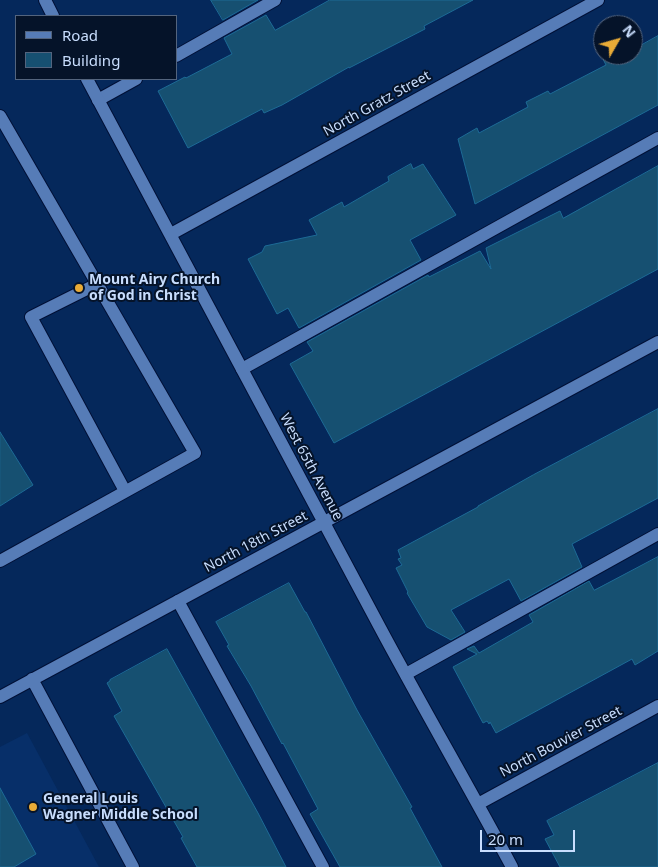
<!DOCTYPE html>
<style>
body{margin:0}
#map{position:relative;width:658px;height:867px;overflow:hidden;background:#05285b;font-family:"Noto Sans",sans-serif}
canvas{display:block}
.legend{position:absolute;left:15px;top:15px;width:162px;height:65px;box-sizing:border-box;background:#051329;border:1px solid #53647e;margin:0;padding:6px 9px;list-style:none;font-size:15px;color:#c8ddfd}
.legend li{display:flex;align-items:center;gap:10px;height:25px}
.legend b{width:25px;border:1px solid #53647e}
.north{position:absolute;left:593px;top:15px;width:50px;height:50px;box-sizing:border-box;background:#051329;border:1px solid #53647e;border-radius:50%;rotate:52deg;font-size:14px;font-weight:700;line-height:20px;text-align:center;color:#c8ddfd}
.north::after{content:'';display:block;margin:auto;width:18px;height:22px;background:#e9ab37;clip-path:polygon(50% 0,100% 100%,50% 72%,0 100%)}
.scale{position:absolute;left:480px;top:830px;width:95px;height:22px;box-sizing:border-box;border:2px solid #c8ddfd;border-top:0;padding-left:6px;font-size:15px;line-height:18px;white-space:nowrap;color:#c8ddfd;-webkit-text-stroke:4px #051329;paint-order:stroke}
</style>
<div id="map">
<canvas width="658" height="867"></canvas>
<ul class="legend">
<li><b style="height:6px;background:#567cb7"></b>Road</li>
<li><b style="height:14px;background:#165071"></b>Building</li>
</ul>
<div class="north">N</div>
<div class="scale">20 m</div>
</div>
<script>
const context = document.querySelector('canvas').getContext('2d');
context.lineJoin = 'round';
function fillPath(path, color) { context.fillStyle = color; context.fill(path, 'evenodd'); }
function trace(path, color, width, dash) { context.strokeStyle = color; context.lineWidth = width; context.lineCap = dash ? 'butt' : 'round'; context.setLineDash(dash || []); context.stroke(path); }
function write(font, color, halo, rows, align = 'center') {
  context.font = font + ' "Noto Sans",sans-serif'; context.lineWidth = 4; context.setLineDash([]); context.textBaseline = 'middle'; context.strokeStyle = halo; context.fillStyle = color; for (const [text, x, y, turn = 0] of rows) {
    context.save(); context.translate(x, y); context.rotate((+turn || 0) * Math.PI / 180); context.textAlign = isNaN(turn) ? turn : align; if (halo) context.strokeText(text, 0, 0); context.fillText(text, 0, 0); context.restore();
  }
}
fillPath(new Path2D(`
 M 27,733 L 99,867 L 0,867 L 0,747 Z`), '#072f69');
const building = new Path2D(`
 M 211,0 L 258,0 L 223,20 Z
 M 330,0 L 473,0 L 424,26 L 425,29 L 349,68 L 349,67 L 282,105 L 264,113 L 262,109 L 188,148 L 158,91 L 185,77 L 186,78 L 232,54 L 224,38 L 266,15 L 275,30 Z
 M 658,36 L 658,105 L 475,204 L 458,139 L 477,128 L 479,133 L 528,107 L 526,102 L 548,91 L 550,94 L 606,65 L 601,55 L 633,55 L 633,50 Z
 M 411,164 L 413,169 L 423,164 L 456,215 L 410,240 L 421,260 L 299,328 L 288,308 L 277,314 L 248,259 L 262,252 L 265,246 L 317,235 L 309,220 L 342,202 L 344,207 L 389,181 L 388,177 Z
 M 658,166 L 658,269 L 334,443 L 290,364 L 313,351 L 307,342 L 428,275 L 429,277 L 480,251 L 491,269 L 486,248 L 560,211 L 563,218 Z
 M 658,409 L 658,498 L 572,544 L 582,567 L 521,601 L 509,579 L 451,610 L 465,632 L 451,640 L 427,627 L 407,593 L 408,592 L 396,568 L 402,565 L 398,559 L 401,558 L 398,550 L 478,507 L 478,506 L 533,475 Z
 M 0,432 L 33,485 L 0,506 Z
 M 658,557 L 658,651 L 635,665 L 632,659 L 496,733 L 490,722 L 489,724 L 487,721 L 483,723 L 453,667 L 477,654 L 467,649 L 474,646 L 479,653 L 533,622 L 529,615 L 589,581 L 594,590 Z
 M 289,583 L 305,612 L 306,612 L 357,710 L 412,807 L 410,808 L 442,867 L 340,867 L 310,814 L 318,809 L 283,743 L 282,744 L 251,686 L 227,646 L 229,645 L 216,622 Z
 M 167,649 L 258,813 L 286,867 L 197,867 L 181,838 L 183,837 L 114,716 L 122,711 L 107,683 L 110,681 L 110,680 Z
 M 658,763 L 658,867 L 560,867 L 545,839 L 554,835 L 547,821 Z
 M 0,788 L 36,854 L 14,867 L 0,867 Z`);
fillPath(building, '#165071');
trace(building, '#1d6b96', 1);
const lane = new Path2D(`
 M 176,56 L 275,0
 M 98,100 L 136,79
 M 0,116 L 195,453 L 0,561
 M 97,284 L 31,317 L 125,491
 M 242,369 L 658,138
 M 178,601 L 323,867
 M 406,674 L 658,534`);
const street = new Path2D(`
 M 45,0 L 53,16
 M 87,79 C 186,264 284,449 384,635 C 426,713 470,789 512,867
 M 171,234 L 598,0
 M 32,679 L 133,867
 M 0,697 L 658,342
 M 478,804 L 658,706`);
trace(lane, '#001036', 14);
trace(street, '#001036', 14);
trace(lane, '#567cb7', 12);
trace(street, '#567cb7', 12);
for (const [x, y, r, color] of [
 [79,288,5,"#e9ab37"],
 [33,807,5,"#e9ab37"]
]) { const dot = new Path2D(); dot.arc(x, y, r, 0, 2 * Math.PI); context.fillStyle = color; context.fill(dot); trace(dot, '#051329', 2); }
write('14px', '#c8ddfd', '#051329', [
 ["North Gratz Street",377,104,-29],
 ["West 65th Avenue",311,467,62],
 ["North 18th Street",256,542,-28],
 ["North Bouvier Street",561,742,-28]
]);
write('bold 14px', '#c8ddfd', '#051329', [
 ["Mount Airy Church",89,280],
 ["of God in Christ",89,296],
 ["General Louis",43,799],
 ["Wagner Middle School",43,815]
], 'left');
</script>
